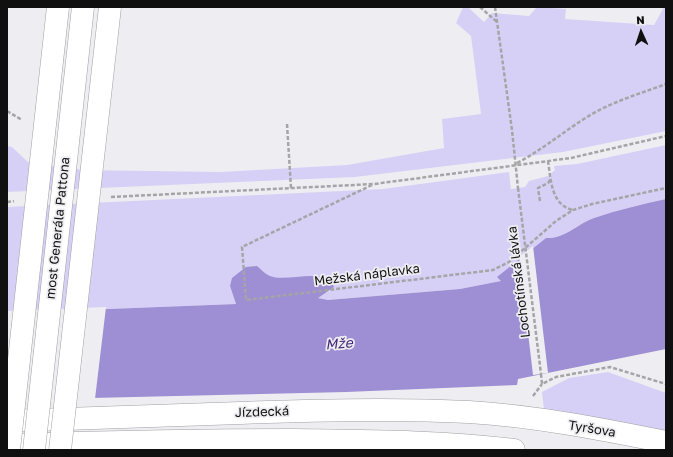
<!DOCTYPE html>
<meta charset="utf-8">
<style>
body{margin:0}
#map{position:relative;width:673px;height:457px;overflow:hidden;background:#eeeef2;font-family:"Golos Text",sans-serif}
canvas{display:block}
.frame{position:absolute;inset:0;border:8px solid #101011;pointer-events:none}
.north{position:absolute;left:621px;top:12px;width:40px;height:40px;-webkit-text-stroke:3px #eeeef2;paint-order:stroke;rotate:357deg;font-size:11px;font-weight:700;line-height:16px;text-align:center;color:#101011}
.north::after{content:'';display:block;margin:auto;width:14px;height:18px;background:#101011;clip-path:polygon(50% 0,100% 100%,50% 72%,0 100%)}
</style>
<div id="map">
<canvas width="673" height="457"></canvas>
<div class="frame"></div>
<div class="north">N</div>
</div>
<script>
const context = document.querySelector('canvas').getContext('2d');
context.lineJoin = 'round';
function fillPath(path, color) { context.fillStyle = color; context.fill(path, 'evenodd'); }
function trace(path, color, width, dash) { context.strokeStyle = color; context.lineWidth = width; context.lineCap = dash ? 'butt' : 'round'; context.setLineDash(dash || []); context.stroke(path); }
function write(font, color, halo, rows, align = 'center') {
  context.font = font + ' "Golos Text",sans-serif'; context.lineWidth = 3.5; context.setLineDash([]); context.textBaseline = 'middle'; context.strokeStyle = halo; context.fillStyle = color; for (const [text, x, y, turn = 0] of rows) {
    context.save(); context.translate(x, y); context.rotate((+turn || 0) * Math.PI / 180); context.textAlign = isNaN(turn) ? turn : align; if (halo) context.strokeText(text, 0, 0); context.fillText(text, 0, 0); context.restore();
  }
}
fillPath(new Path2D(`
 M 463,7 L 468,7 L 484,22 L 492,13 L 529,16 L 537,7 L 566,9 L 565,19 L 654,25 L 664,7 L 666,7 L 666,131 L 563,152 L 355,177 L 7,192 L 7,146 L 12,147 L 28,162 L 83,170 L 220,172 L 347,165 L 444,148 L 442,119 L 481,114 L 471,36 L 456,23 Z
 M 666,145 L 666,199 C 642,204 618,210 594,218 C 577,224 564,239 546,238 L 498,277 L 502,281 L 460,289 L 328,300 L 318,298 L 322,294 L 332,290 L 326,278 C 310,275 285,282 270,276 C 265,274 261,269 257,266 L 230,286 L 236,304 L 7,313 L 7,207 L 383,189 L 509,172 L 511,189 L 525,187 L 529,181 L 548,176 L 555,170 L 554,166 L 577,164 Z
 M 608,372 L 666,393 L 666,431 L 544,410 L 542,392 L 569,378 Z`), '#d7d0f6');
fillPath(new Path2D(`
 M 666,199 L 666,349 L 518,379 L 517,385 L 346,392 L 7,400 L 7,313 L 236,304 L 230,286 L 232,278 L 246,267 L 257,266 C 261,269 265,274 270,276 C 287,283 326,266 334,287 L 318,298 L 328,300 L 460,289 L 501,281 L 497,277 L 546,238 C 565,239 577,224 594,218 C 618,210 642,204 666,199 Z`), '#9e8ed3');
fillPath(new Path2D(`
 M 533,246 L 548,373 L 533,375 L 519,257 Z
 M 106,307 L 95,399 L 7,402 L 7,311 Z`), '#eeeef2');
const major = new Path2D(`
 M 7,421 C 85,418 162,416 240,413 C 316,410 392,408 469,412 C 535,416 601,429 666,442
 M 7,445 C 103,442 198,440 294,440 C 367,441 441,441 514,450`);
trace(major, '#9f9ea2', 23);
trace(new Path2D(`
 M 480,7 L 497,22
 M 495,7 L 512,130 L 518,188
 M 7,111 L 22,120
 M 287,124 L 291,188
 M 548,161 C 551,180 551,205 573,210
 M 517,163 C 542,150 563,132 587,117 C 611,102 639,94 666,84
 M 372,185 L 242,247 L 246,300 L 493,270 L 509,262 L 556,221 L 573,210 L 592,204 L 666,188
 M 111,197 L 374,184 L 571,158 L 666,136
 M 540,201 L 538,188 L 548,183 L 551,179
 M 7,202 L 14,201
 M 541,374 L 542,384 L 556,377 L 610,367 L 666,384
 M 533,396 L 542,384`), '#a5a5a8', 2.5, [4, 2]);
trace(major, '#fff', 22);
trace(new Path2D(`
 M 28,450 L 76,7
 M 39,450 L 90,7`), '#6b6b6d', 1);
const minorBridge = new Path2D(`
 M 34,450 L 83,7`);
const majorBridge = new Path2D(`
 M 9,450 L 58,7
 M 60,450 L 110,7`);
trace(minorBridge, '#9f9ea2', 23, []);
trace(majorBridge, '#9f9ea2', 23, []);
trace(new Path2D(`
 M 518,188 L 541,374`), '#a5a5a8', 2.5, [4, 2]);
trace(minorBridge, '#fff', 22);
trace(majorBridge, '#fff', 22);
write('13px', '#101011', '#eeeef2', [
 ["most Generála Pattona",58,228,-84],
 ["Mežská náplavka",367,275,-7],
 ["Lochotínská lávka",519,282,-97],
 ["Jízdecká",262,412,-2],
 ["Tyršova",592,429,9]
]);
write('italic 14px', '#432778', '#eeeef2', [
 ["Mže",339,344,-5]
]);
</script>
